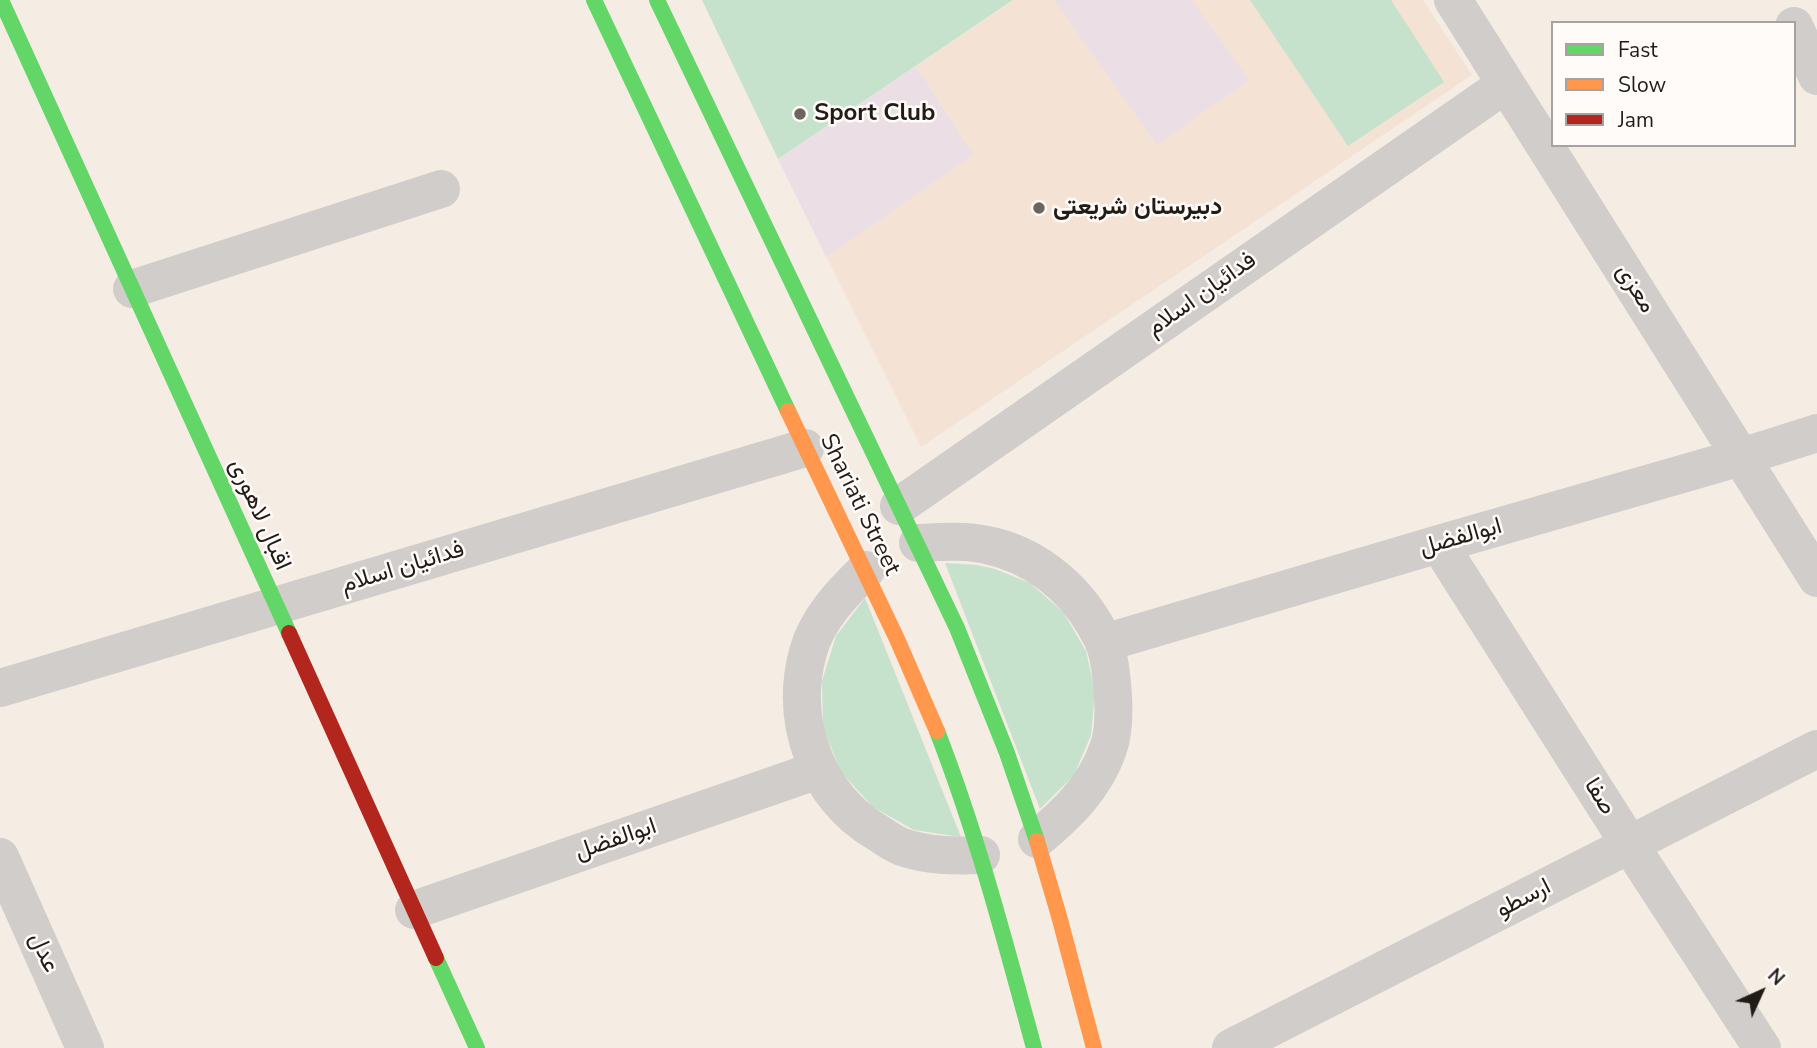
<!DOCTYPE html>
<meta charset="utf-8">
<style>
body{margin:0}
#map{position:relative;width:1817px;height:1048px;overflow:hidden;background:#f5ece4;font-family:"Nunito Sans",sans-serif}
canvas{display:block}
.legend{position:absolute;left:1551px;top:21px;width:245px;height:126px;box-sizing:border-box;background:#fffbf9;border:2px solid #a7a29f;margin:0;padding:9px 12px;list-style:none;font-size:21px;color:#221c17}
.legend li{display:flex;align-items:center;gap:14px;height:35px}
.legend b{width:35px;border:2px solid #a7a29f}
.north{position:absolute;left:1726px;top:957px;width:70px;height:70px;-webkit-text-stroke:5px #fffbf9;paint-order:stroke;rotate:45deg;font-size:19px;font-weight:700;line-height:28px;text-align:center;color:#221c17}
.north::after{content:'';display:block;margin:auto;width:24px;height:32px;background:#221c17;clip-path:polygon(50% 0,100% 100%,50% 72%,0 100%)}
</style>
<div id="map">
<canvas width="1817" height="1048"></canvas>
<ul class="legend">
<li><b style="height:9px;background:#63d668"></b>Fast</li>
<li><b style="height:9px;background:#ff974d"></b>Slow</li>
<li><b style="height:9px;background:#b3261e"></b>Jam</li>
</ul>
<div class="north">N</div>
</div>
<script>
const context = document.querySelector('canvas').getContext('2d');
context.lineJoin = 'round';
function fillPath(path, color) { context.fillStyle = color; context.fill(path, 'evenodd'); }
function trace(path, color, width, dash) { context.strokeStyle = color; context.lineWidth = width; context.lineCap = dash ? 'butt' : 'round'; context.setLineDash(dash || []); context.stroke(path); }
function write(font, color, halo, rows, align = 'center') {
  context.font = font + ' "Nunito Sans",Vazirmatn,sans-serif'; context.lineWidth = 5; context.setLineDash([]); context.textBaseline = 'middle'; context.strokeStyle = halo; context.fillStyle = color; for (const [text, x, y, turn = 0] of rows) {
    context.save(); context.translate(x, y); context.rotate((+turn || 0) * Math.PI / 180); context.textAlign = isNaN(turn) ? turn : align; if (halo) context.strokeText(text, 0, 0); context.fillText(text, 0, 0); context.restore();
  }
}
fillPath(new Path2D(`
 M 1014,0 L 1423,0 L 1472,75 L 921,447 L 778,159 Z`), '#f4e3d5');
fillPath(new Path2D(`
 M 702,0 L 1013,0 L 778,159 Z
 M 1250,0 L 1391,0 L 1444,82 L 1348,146 Z
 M 945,563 L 977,565 L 995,569 L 1030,583 L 1063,612 L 1086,651 L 1095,692 L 1091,735 L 1074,775 L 1040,809 Z
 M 865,598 L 961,837 L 914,830 L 873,807 L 841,772 L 823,728 L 822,681 L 836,636 Z`), '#c6e1cc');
fillPath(new Path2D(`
 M 1054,0 L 1192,0 L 1249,80 L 1157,145 Z
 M 916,66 L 973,155 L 826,257 L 778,159 Z`), '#ebdfe5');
trace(new Path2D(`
 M 1453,0 L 1817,578
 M 1794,26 L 1817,76
 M 132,289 L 441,189
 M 899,506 L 1506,84
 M 918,543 C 941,542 965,540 987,545 C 1032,554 1072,585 1095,625 C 1098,631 1102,637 1105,644 C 1110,660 1112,679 1113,696 C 1114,713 1114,733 1108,749 C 1095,787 1067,814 1037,839
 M 1439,544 L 1630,845 L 1762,1048
 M 866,570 C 842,593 817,619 808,652 C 789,722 816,796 878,833 C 886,838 894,844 902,847 C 928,856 954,856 981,855
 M 1104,643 L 1439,544 L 1741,457 L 1817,433
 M 0,688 L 805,448
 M 0,857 L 85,1048
 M 414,910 L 818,770
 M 1231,1048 L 1817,749`), '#d0cdcb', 38);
trace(new Path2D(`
 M 1,0 L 289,633
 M 594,0 L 788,411
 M 657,0 L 957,628 L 1007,753 L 1037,841
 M 937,731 C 977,834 1005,941 1034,1048
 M 436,958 L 477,1048`), '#63d668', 16);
trace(new Path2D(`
 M 788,411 L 897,639 L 937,731
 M 1037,841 L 1059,916 L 1094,1048`), '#ff974d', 16);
trace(new Path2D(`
 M 289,633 L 436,958`), '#b3261e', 16);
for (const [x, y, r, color] of [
 [800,114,7,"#6c655f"],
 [1039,208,7,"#6c655f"]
]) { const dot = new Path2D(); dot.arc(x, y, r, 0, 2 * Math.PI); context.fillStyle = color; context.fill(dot); trace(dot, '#fffbf9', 2.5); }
write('bold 24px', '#221c17', '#fffbf9', [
 ["Sport Club",814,114],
 ["دبیرستان شریعتی",1053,208]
], 'left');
write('24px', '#221c17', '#fffbf9', [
 ["معزی",1635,289,58],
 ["فدائیان اسلام",1202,295,-35],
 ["Shariati Street",859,505,64],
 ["اقبال لاهوری",259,515,66],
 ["ابوالفضل",1461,538,-16],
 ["فدائیان اسلام",403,568,-17],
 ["صفا",1599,797,58],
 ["ابوالفضل",616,840,-19],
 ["ارسطو",1524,899,-27],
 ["عدل",43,953,66]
]);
</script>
